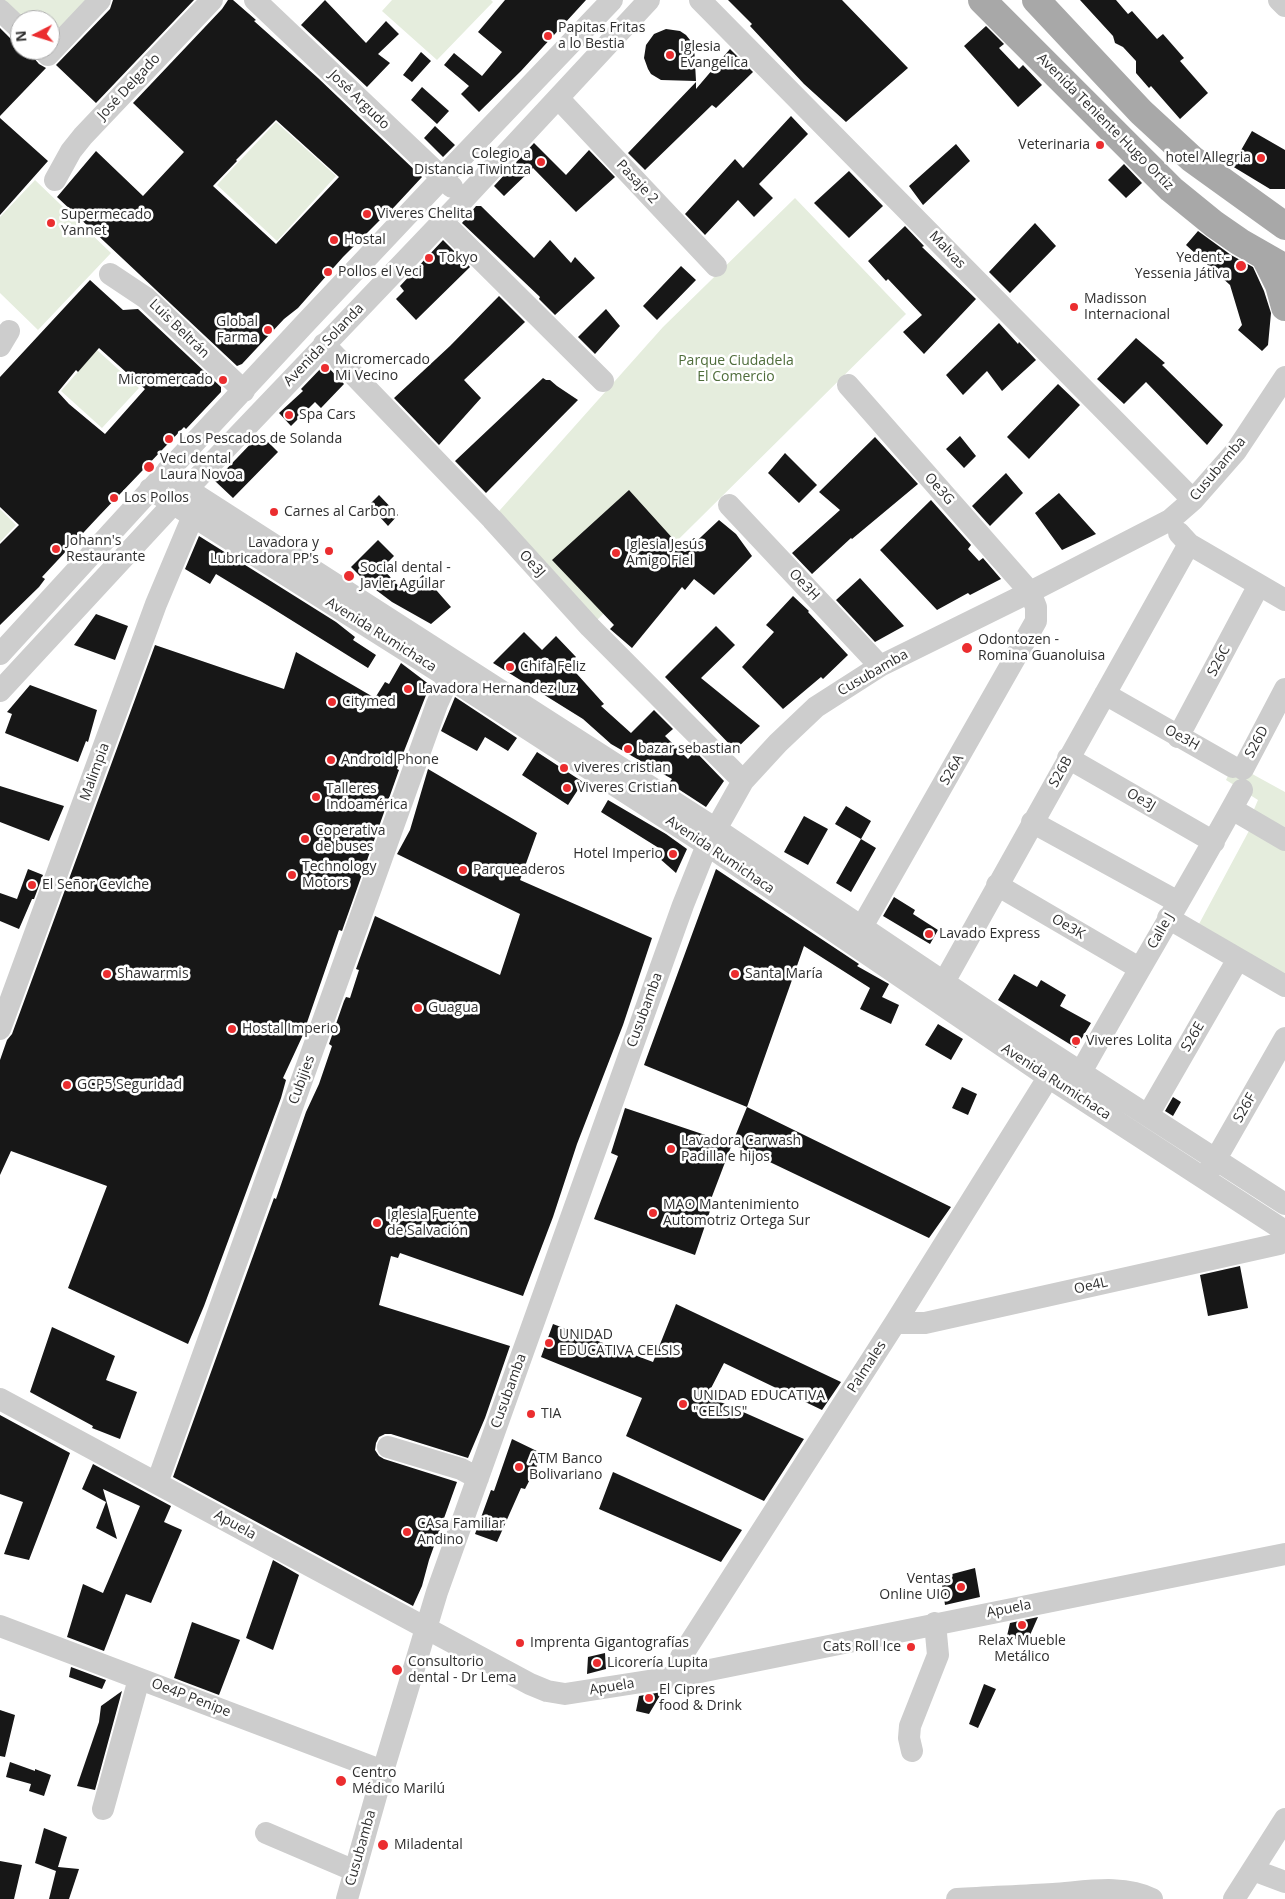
<!DOCTYPE html>
<meta charset="utf-8">
<style>
body{margin:0}
#map{position:relative;width:1285px;height:1899px;overflow:hidden;background:#fff;font-family:"Open Sans",sans-serif}
canvas{display:block}
.north{position:absolute;left:10px;top:10px;width:50px;height:50px;box-sizing:border-box;background:#fff;border:1px solid #acacac;border-radius:50%;rotate:265deg;font-size:14px;font-weight:700;line-height:20px;text-align:center;color:#303030}
.north::after{content:'';display:block;margin:auto;width:18px;height:22px;background:#eb2d2f;clip-path:polygon(50% 0,100% 100%,50% 72%,0 100%)}
</style>
<div id="map">
<canvas width="1285" height="1899"></canvas>
<div class="north">N</div>
</div>
<script>
const context = document.querySelector('canvas').getContext('2d');
context.lineJoin = 'round';
function fillPath(path, color) { context.fillStyle = color; context.fill(path, 'evenodd'); }
function trace(path, color, width, dash) { context.strokeStyle = color; context.lineWidth = width; context.lineCap = dash ? 'butt' : 'round'; context.setLineDash(dash || []); context.stroke(path); }
function write(font, color, halo, rows, align = 'center') {
  context.font = font + ' "Open Sans",sans-serif'; context.lineWidth = 5; context.setLineDash([]); context.textBaseline = 'middle'; context.strokeStyle = halo; context.fillStyle = color; for (const [text, x, y, turn = 0] of rows) {
    context.save(); context.translate(x, y); context.rotate((+turn || 0) * Math.PI / 180); context.textAlign = isNaN(turn) ? turn : align; if (halo) context.strokeText(text, 0, 0); context.fillText(text, 0, 0); context.restore();
  }
}
fillPath(new Path2D(`
 M 0,0 L 90,0 L 50,44 L 50,20 L 21,20 Z
 M 392,0 L 491,0 L 493,2 L 437,60 L 382,11 Z
 M 276,122 L 336,176 L 277,241 L 217,185 Z
 M 35,180 L 111,253 L 38,330 L 0,293 L 0,217 Z
 M 795,198 L 906,314 L 590,627 L 492,519 L 663,327 Z
 M 97,350 L 139,388 L 102,428 L 61,391 Z
 M 0,509 L 16,525 L 0,542 Z
 M 1234,764 L 1285,792 L 1285,832 L 1252,814 L 1258,800 L 1226,780 Z
 M 1251,827 L 1285,847 L 1285,974 L 1199,924 Z`), '#e5eddd');
fillPath(new Path2D(`
 M 113,0 L 194,0 L 96,103 L 56,65 L 110,9 Z
 M 228,0 L 233,0 L 256,20 L 254,21 L 318,78 L 422,177 L 384,218 L 383,217 L 343,257 L 298,308 L 284,319 L 242,364 L 237,366 L 57,197 L 96,151 L 143,196 L 184,152 L 133,103 L 222,9 ZM 276,120 L 339,177 L 276,244 L 213,186 L 237,161 L 236,160 Z
 M 325,0 L 366,43 L 386,21 L 399,34 L 378,54 L 390,63 L 367,87 L 301,25 Z
 M 505,0 L 586,0 L 521,71 L 479,112 L 461,94 L 469,86 L 444,65 L 454,53 L 482,76 L 502,52 L 478,32 Z
 M 728,0 L 842,0 L 908,68 L 846,122 L 804,84 L 750,26 L 752,24 Z
 M 1080,0 L 1116,0 L 1128,14 L 1132,11 L 1157,39 L 1163,34 L 1184,58 L 1180,61 L 1208,93 L 1180,119 L 1151,86 L 1149,88 L 1136,73 L 1136,61 L 1123,47 L 1115,43 L 1113,36 Z
 M 986,26 L 1004,44 L 999,48 L 1019,69 L 1023,65 L 1042,85 L 1018,107 L 964,46 Z
 M 0,28 L 11,39 L 20,43 L 20,50 L 27,50 L 39,64 L 46,68 L 0,116 Z
 M 666,29 L 680,31 L 686,35 L 694,45 L 696,81 L 661,80 L 651,74 L 648,69 L 644,58 L 646,45 L 654,34 Z
 M 730,49 L 753,72 L 716,108 L 712,105 L 645,170 L 628,153 L 696,82 L 696,89 Z
 M 421,52 L 431,61 L 412,82 L 403,75 Z
 M 422,87 L 449,111 L 437,124 L 411,100 Z
 M 791,116 L 808,134 L 759,184 L 773,198 L 754,217 L 738,200 L 705,235 L 685,214 L 735,159 L 743,168 Z
 M 0,118 L 48,161 L 0,215 Z
 M 435,126 L 455,145 L 443,157 L 424,138 Z
 M 1252,131 L 1285,150 L 1285,189 L 1270,189 L 1232,166 Z
 M 534,143 L 566,175 L 589,150 L 615,177 L 576,212 L 533,168 L 504,196 L 494,186 Z
 M 956,144 L 970,161 L 923,205 L 909,186 Z
 M 1124,164 L 1142,183 L 1126,198 L 1108,180 Z
 M 849,171 L 883,206 L 849,238 L 814,203 Z
 M 476,206 L 481,206 L 534,258 L 550,240 L 571,263 L 575,257 L 595,278 L 555,315 L 539,299 L 540,297 L 462,223 Z
 M 1035,223 L 1056,246 L 1010,293 L 989,272 Z
 M 905,226 L 924,246 L 922,247 L 976,299 L 924,354 L 903,332 L 922,315 L 888,279 L 886,281 L 868,261 Z
 M 1198,231 L 1231,255 L 1253,267 L 1264,291 L 1271,313 L 1268,345 L 1262,351 L 1238,330 L 1242,325 L 1230,285 L 1186,245 Z
 M 443,240 L 470,267 L 416,320 L 396,299 L 404,291 L 400,286 Z
 M 681,266 L 696,280 L 657,320 L 643,306 Z
 M 90,280 L 123,310 L 138,309 L 221,387 L 221,392 L 186,429 L 184,427 L 98,517 L 42,577 L 45,579 L 39,587 L 0,625 L 0,544 L 19,525 L 0,507 L 0,377 ZM 99,348 L 145,389 L 105,434 L 69,404 L 58,392 L 76,370 L 78,372 Z
 M 499,296 L 525,322 L 464,380 L 481,398 L 439,445 L 394,398 L 450,346 Z
 M 606,309 L 620,326 L 595,354 L 578,337 Z
 M 999,323 L 1018,344 L 1019,342 L 1036,360 L 1002,391 L 987,371 L 963,395 L 946,375 Z
 M 1136,338 L 1165,363 L 1162,365 L 1223,425 L 1207,445 L 1146,382 L 1124,404 L 1097,379 Z
 M 325,364 L 344,384 L 321,408 L 315,402 L 291,426 L 279,413 L 303,391 L 301,389 Z
 M 543,378 L 546,380 L 550,380 L 557,386 L 578,400 L 486,493 L 455,461 Z
 M 1058,384 L 1080,405 L 1029,459 L 1007,437 Z
 M 260,434 L 278,452 L 233,498 L 215,481 Z
 M 960,436 L 976,456 L 964,468 L 946,449 Z
 M 875,437 L 918,484 L 852,539 L 851,538 L 812,574 L 792,553 L 840,510 L 819,492 Z
 M 785,453 L 817,485 L 799,503 L 768,473 Z
 M 1006,473 L 1023,493 L 990,526 L 972,506 Z
 M 629,490 L 685,552 L 719,520 L 736,534 L 752,556 L 714,595 L 694,579 L 685,590 L 682,587 L 632,648 L 610,629 L 614,625 L 552,560 Z
 M 1059,493 L 1096,534 L 1062,550 L 1035,513 Z
 M 379,495 L 398,515 L 388,526 L 369,505 Z
 M 931,500 L 971,545 L 968,549 L 979,561 L 983,558 L 1001,579 L 970,595 L 968,593 L 937,610 L 880,550 Z
 M 199,536 L 336,622 L 355,637 L 353,640 L 376,655 L 368,668 L 267,605 L 216,574 L 210,584 L 185,569 Z
 M 378,540 L 394,556 L 382,568 L 404,592 L 423,575 L 451,607 L 431,624 L 392,602 L 368,584 L 351,567 Z
 M 860,578 L 904,626 L 875,642 L 836,600 Z
 M 793,596 L 809,611 L 808,612 L 848,655 L 823,679 L 821,677 L 783,709 L 742,667 L 774,632 L 766,625 Z
 M 96,614 L 128,626 L 115,660 L 74,645 Z
 M 716,626 L 735,645 L 701,678 L 760,726 L 735,750 L 665,677 Z
 M 524,632 L 542,650 L 556,636 L 576,657 L 568,664 L 604,704 L 601,706 L 631,733 L 654,710 L 673,729 L 665,736 L 688,759 L 695,751 L 724,781 L 706,807 L 669,783 L 672,779 L 611,744 L 583,719 L 493,663 Z
 M 155,645 L 284,689 L 296,652 L 375,698 L 385,682 L 389,684 L 401,663 L 430,685 L 397,769 L 399,770 L 342,931 L 339,930 L 302,1037 L 283,1078 L 286,1080 L 281,1098 L 204,1306 L 188,1344 L 68,1288 L 107,1186 L 11,1151 L 0,1175 L 0,1060 L 7,1040 L 12,1034 Z
 M 30,685 L 97,710 L 88,742 L 86,741 L 78,762 L 5,733 L 12,714 L 7,712 Z
 M 455,697 L 517,738 L 508,751 L 485,737 L 477,751 L 441,731 Z
 M 537,752 L 583,782 L 568,805 L 522,775 Z
 M 428,769 L 537,833 L 520,880 L 652,938 L 623,1025 L 577,1144 L 553,1217 L 523,1296 L 400,1253 L 398,1258 L 391,1256 L 379,1305 L 510,1346 L 485,1418 L 468,1458 L 391,1434 L 385,1434 L 379,1437 L 376,1443 L 375,1450 L 379,1456 L 384,1459 L 457,1482 L 429,1560 L 422,1586 L 413,1606 L 173,1477 L 274,1198 L 276,1199 L 306,1112 L 319,1084 L 332,1046 L 329,1044 L 344,1001 L 346,997 L 350,998 L 359,970 L 356,969 L 375,916 L 500,975 L 520,914 L 397,854 L 410,830 Z
 M 0,786 L 64,806 L 49,841 L 0,822 Z
 M 608,800 L 666,834 L 687,849 L 676,873 L 659,858 L 662,850 L 601,812 Z
 M 846,806 L 871,821 L 861,839 L 835,824 Z
 M 804,816 L 828,829 L 808,865 L 784,852 Z
 M 861,839 L 876,848 L 851,892 L 836,883 Z
 M 28,869 L 43,875 L 34,899 L 32,899 L 19,929 L 0,921 L 0,893 L 17,899 Z
 M 716,869 L 859,964 L 857,966 L 889,984 L 882,997 L 899,1005 L 891,1024 L 860,1009 L 870,988 L 804,946 L 747,1107 L 644,1065 Z
 M 894,897 L 915,910 L 913,914 L 938,930 L 930,944 L 883,916 Z
 M 1014,974 L 1037,987 L 1041,980 L 1066,995 L 1060,1006 L 1091,1023 L 1076,1048 L 998,1000 Z
 M 938,1024 L 963,1039 L 951,1060 L 925,1045 Z
 M 962,1087 L 977,1094 L 968,1115 L 952,1108 Z
 M 1173,1097 L 1181,1102 L 1173,1116 L 1165,1111 Z
 M 747,1107 L 951,1207 L 929,1238 L 732,1144 Z
 M 625,1108 L 732,1144 L 708,1207 L 711,1208 L 695,1255 L 594,1219 L 618,1156 L 611,1153 Z
 M 1240,1266 L 1248,1308 L 1208,1316 L 1200,1275 Z
 M 676,1304 L 841,1382 L 822,1410 L 724,1363 L 707,1396 L 804,1439 L 764,1501 L 626,1436 L 642,1398 L 541,1357 L 553,1324 L 653,1362 Z
 M 52,1327 L 115,1356 L 106,1380 L 137,1392 L 120,1439 L 92,1428 L 93,1426 L 30,1392 Z
 M 0,1415 L 70,1453 L 29,1560 L 4,1554 L 23,1502 L 0,1494 Z
 M 512,1439 L 543,1454 L 525,1489 L 521,1488 L 497,1542 L 475,1534 L 491,1490 L 494,1491 Z
 M 93,1464 L 171,1506 L 164,1522 L 182,1530 L 151,1603 L 126,1594 L 104,1651 L 67,1637 L 83,1584 L 103,1593 L 140,1506 L 103,1489 L 117,1539 L 96,1528 L 106,1502 L 82,1489 Z
 M 613,1472 L 742,1530 L 721,1562 L 599,1509 Z
 M 273,1560 L 299,1575 L 273,1650 L 246,1638 Z
 M 975,1568 L 980,1597 L 945,1605 L 941,1577 Z
 M 1038,1617 L 1027,1642 L 1007,1636 L 1010,1623 Z
 M 192,1622 L 240,1640 L 219,1695 L 174,1678 Z
 M 605,1653 L 606,1669 L 587,1674 L 588,1657 Z
 M 71,1667 L 106,1680 L 102,1689 L 69,1677 Z
 M 984,1684 L 996,1689 L 978,1728 L 969,1724 Z
 M 122,1691 L 95,1790 L 77,1786 L 99,1722 L 101,1706 Z
 M 662,1692 L 649,1714 L 636,1711 L 639,1696 Z
 M 0,1710 L 15,1715 L 5,1757 L 0,1756 Z
 M 10,1762 L 35,1771 L 35,1769 L 51,1775 L 44,1796 L 29,1791 L 31,1784 L 6,1777 Z
 M 44,1828 L 67,1837 L 58,1867 L 79,1869 L 69,1899 L 49,1899 L 56,1871 L 35,1863 Z
 M 0,1861 L 22,1865 L 14,1899 L 0,1899 Z`), '#171717');
trace(new Path2D(`
 M 255,0 L 452,187
 M 700,0 L 1193,500
 M 1279,0 L 1285,6
 M 0,10 L 20,29
 M 43,50 L 48,55 L 100,0
 M 558,98 L 716,266
 M 55,180 L 71,151 L 83,136 L 212,0
 M 442,221 L 603,381
 M 110,274 L 146,298 L 244,391
 M 324,344 L 492,519 L 590,627 L 743,781
 M 0,346 L 9,331
 M 848,385 L 1030,592 L 1036,607 L 1036,621 L 855,939
 M 167,471 L 187,489 L 716,829 L 1009,1026 L 1285,1204
 M 150,489 L 449,678 L 707,845 L 1048,1077 L 1285,1231
 M 729,505 L 880,666
 M 1179,533 L 1189,544 L 1285,600
 M 0,654 C 201,433 405,215 612,0
 M 0,691 L 187,489 L 464,199 L 649,0
 M 1105,694 L 1233,767
 M 1178,737 L 1259,585
 M 1068,758 L 1214,842
 M 1243,769 L 1285,689
 M 1232,809 L 1285,840
 M 1032,822 L 1178,902
 M 997,885 L 1139,968
 M 1168,918 L 1285,986
 M 936,994 L 944,982 L 1189,544
 M 0,1029 L 156,604 L 193,516
 M 1081,1072 C 1134,977 1190,885 1242,790
 M 1148,1115 L 1238,959
 M 1209,1171 L 1285,1038
 M 895,1323 L 925,1323 L 1279,1244 L 1285,1239
 M 0,1399 L 530,1684 L 547,1691 L 565,1694 L 680,1676 L 1285,1554
 M 388,1447 L 461,1469 L 478,1478
 M 157,1483 L 437,704 L 449,678
 M 0,1626 L 383,1771
 M 680,1676 L 679,1666 L 681,1657 L 895,1323 L 1056,1065
 M 912,1751 L 909,1738 L 910,1726 L 938,1655 L 935,1623
 M 103,1809 L 139,1679
 M 266,1833 L 355,1871
 M 1253,1870 L 1285,1882
 M 347,1899 L 383,1771 L 437,1592 L 683,905 L 707,845 L 743,781 L 778,743 L 816,707 L 880,666 L 1030,592 L 1170,520 L 1193,500 L 1236,451 L 1285,377
 M 957,1899 C 989,1897 1021,1896 1053,1894 C 1084,1892 1123,1884 1152,1899
 M 1234,1899 L 1285,1819`), '#cdcdcd', 22);
trace(new Path2D(`
 M 982,0 L 1171,189 L 1214,224 L 1240,242 L 1285,268
 M 1036,0 L 1141,112 L 1192,159 L 1285,226
 M 1265,257 L 1279,285 L 1285,307`), '#a8a8a8', 28);
for (const [x, y, r, color] of [
 [548,36,5,"#eb2d2f"],
 [670,55,5,"#eb2d2f"],
 [1100,145,5,"#eb2d2f"],
 [1261,158,5,"#eb2d2f"],
 [541,162,5,"#eb2d2f"],
 [367,214,5,"#eb2d2f"],
 [51,223,5,"#eb2d2f"],
 [334,240,5,"#eb2d2f"],
 [429,258,5,"#eb2d2f"],
 [1241,266,6,"#eb2d2f"],
 [328,272,5,"#eb2d2f"],
 [1074,307,5,"#eb2d2f"],
 [268,330,5,"#eb2d2f"],
 [325,368,5,"#eb2d2f"],
 [223,380,5,"#eb2d2f"],
 [289,415,5,"#eb2d2f"],
 [169,439,5,"#eb2d2f"],
 [149,467,6,"#eb2d2f"],
 [114,498,5,"#eb2d2f"],
 [274,512,5,"#eb2d2f"],
 [56,549,5,"#eb2d2f"],
 [329,551,5,"#eb2d2f"],
 [616,553,5,"#eb2d2f"],
 [349,576,6,"#eb2d2f"],
 [967,648,6,"#eb2d2f"],
 [510,667,5,"#eb2d2f"],
 [408,689,5,"#eb2d2f"],
 [332,702,5,"#eb2d2f"],
 [628,749,5,"#eb2d2f"],
 [331,760,5,"#eb2d2f"],
 [564,768,5,"#eb2d2f"],
 [567,788,5,"#eb2d2f"],
 [316,797,5,"#eb2d2f"],
 [305,839,5,"#eb2d2f"],
 [673,854,5,"#eb2d2f"],
 [463,870,5,"#eb2d2f"],
 [292,875,5,"#eb2d2f"],
 [32,885,5,"#eb2d2f"],
 [929,934,5,"#eb2d2f"],
 [107,974,5,"#eb2d2f"],
 [735,974,5,"#eb2d2f"],
 [418,1008,5,"#eb2d2f"],
 [232,1029,5,"#eb2d2f"],
 [1076,1041,5,"#eb2d2f"],
 [67,1085,5,"#eb2d2f"],
 [671,1149,5,"#eb2d2f"],
 [653,1213,5,"#eb2d2f"],
 [377,1223,5,"#eb2d2f"],
 [549,1343,5,"#eb2d2f"],
 [683,1404,5,"#eb2d2f"],
 [531,1414,5,"#eb2d2f"],
 [519,1467,5,"#eb2d2f"],
 [407,1532,5,"#eb2d2f"],
 [961,1587,5,"#eb2d2f"],
 [1022,1625,5,"#eb2d2f"],
 [520,1643,5,"#eb2d2f"],
 [911,1647,5,"#eb2d2f"],
 [597,1663,5,"#eb2d2f"],
 [397,1670,6,"#eb2d2f"],
 [649,1698,5,"#eb2d2f"],
 [341,1781,6,"#eb2d2f"],
 [383,1845,6,"#eb2d2f"]
]) { const dot = new Path2D(); dot.arc(x, y, r, 0, 2 * Math.PI); context.fillStyle = color; context.fill(dot); trace(dot, '#fff', 2); }
write('14px', '#303030', '#fff', [
 ["Papitas Fritas",558,28],
 ["a lo Bestia",558,44],
 ["Iglesia",680,47],
 ["Evangelica",680,63],
 ["Veterinaria",1090,145,"right"],
 ["Colegio a",531,154,"right"],
 ["Distancia Tiwintza",531,170,"right"],
 ["hotel Allegria",1251,158,"right"],
 ["Viveres Chelita",377,214],
 ["Supermecado",61,215],
 ["Yannet",61,231],
 ["Hostal",344,240],
 ["Tokyo",439,258],
 ["Yedent -",1230,258,"right"],
 ["Yessenia Játiva",1230,274,"right"],
 ["Pollos el Veci",338,272],
 ["Madisson",1084,299],
 ["Internacional",1084,315],
 ["Global",258,322,"right"],
 ["Farma",258,338,"right"],
 ["Micromercado",335,360],
 ["Mi Vecino",335,376],
 ["Micromercado",213,380,"right"],
 ["Spa Cars",299,415],
 ["Los Pescados de Solanda",179,439],
 ["Veci dental",160,459],
 ["Laura Novoa",160,475],
 ["Los Pollos",124,498],
 ["Carnes al Carbon",284,512],
 ["Johann's",66,541],
 ["Restaurante",66,557],
 ["Lavadora y",319,543,"right"],
 ["Lubricadora PP's",319,559,"right"],
 ["Iglesia Jesús",626,545],
 ["Amigo Fiel",626,561],
 ["Social dental -",360,568],
 ["Javier Aguilar",360,584],
 ["Odontozen -",978,640],
 ["Romina Guanoluisa",978,656],
 ["Chifa Feliz",520,667],
 ["Lavadora Hernandez luz",418,689],
 ["Citymed",342,702],
 ["bazar sebastian",638,749],
 ["Android Phone",341,760],
 ["viveres cristian",574,768],
 ["Viveres Cristian",577,788],
 ["Talleres",326,789],
 ["Indoamérica",326,805],
 ["Coperativa",315,831],
 ["de buses",315,847],
 ["Hotel Imperio",663,854,"right"],
 ["Technology",302,867],
 ["Motors",302,883],
 ["Parqueaderos",473,870],
 ["El Señor Ceviche",42,885],
 ["Lavado Express",939,934],
 ["Shawarmis",117,974],
 ["Santa María",745,974],
 ["Guagua",428,1008],
 ["Hostal Imperio",242,1029],
 ["Viveres Lolita",1086,1041],
 ["GCP5 Seguridad",77,1085],
 ["Lavadora Carwash",681,1141],
 ["Padilla e hijos",681,1157],
 ["MAO Mantenimiento",663,1205],
 ["Automotriz Ortega Sur",663,1221],
 ["Iglesia Fuente",387,1215],
 ["de Salvación",387,1231],
 ["UNIDAD",559,1335],
 ["EDUCATIVA CELSIS",559,1351],
 ["UNIDAD EDUCATIVA",693,1396],
 ["\"CELSIS\"",693,1412],
 ["TIA",541,1414],
 ["ATM Banco",529,1459],
 ["Bolivariano",529,1475],
 ["CAsa Familiar",417,1524],
 ["Andino",417,1540],
 ["Ventas",951,1579,"right"],
 ["Online UIO",951,1595,"right"],
 ["Relax Mueble",1022,1641,"center"],
 ["Metálico",1022,1657,"center"],
 ["Imprenta Gigantografías",530,1643],
 ["Cats Roll Ice",901,1647,"right"],
 ["Consultorio",408,1662],
 ["dental - Dr Lema",408,1678],
 ["Licorería Lupita",607,1663],
 ["El Cipres",659,1690],
 ["food & Drink",659,1706],
 ["Centro",352,1773],
 ["Médico Marilú",352,1789],
 ["Miladental",394,1845]
], 'left');
write('14px', '#303030', '#fff', [
 ["José Delgado",129,87,-47],
 ["José Argudo",359,100,44],
 ["Avenida Teniente Hugo Ortiz",1105,122,45],
 ["Pasaje 2",637,182,47],
 ["Malvas",947,250,46],
 ["Luis Beltrán",179,329,44],
 ["Avenida Solanda",324,345,-46],
 ["Cusubamba",1218,469,-50],
 ["Oe3G",939,489,49],
 ["Oe3J",532,564,48],
 ["Oe3H",804,585,47],
 ["Avenida Rumichaca",381,635,32],
 ["S26C",1219,661,-62],
 ["Cusubamba",873,673,-30],
 ["Oe3H",1182,738,29],
 ["S26D",1257,742,-62],
 ["S26A",952,770,-60],
 ["Malimpia",95,772,-70],
 ["S26B",1061,772,-61],
 ["Oe3J",1141,800,30],
 ["Avenida Rumichaca",720,855,34],
 ["Oe3K",1068,927,30],
 ["Calle J",1161,931,-60],
 ["Cusubamba",645,1010,-70],
 ["S26E",1193,1037,-60],
 ["Cubijies",302,1080,-70],
 ["Avenida Rumichaca",1056,1082,33],
 ["S26F",1245,1108,-60],
 ["Oe4L",1091,1286,-13],
 ["Palmales",867,1367,-57],
 ["Cusubamba",509,1391,-70],
 ["Apuela",235,1525,29],
 ["Apuela",1009,1609,-11],
 ["Apuela",612,1687,-9],
 ["Oe4P Penipe",191,1698,21],
 ["Cusubamba",361,1848,-74]
]);
write('14px', '#4f6d3b', '#fff', [
 ["Parque Ciudadela",736,361],
 ["El Comercio",736,377]
]);
</script>
